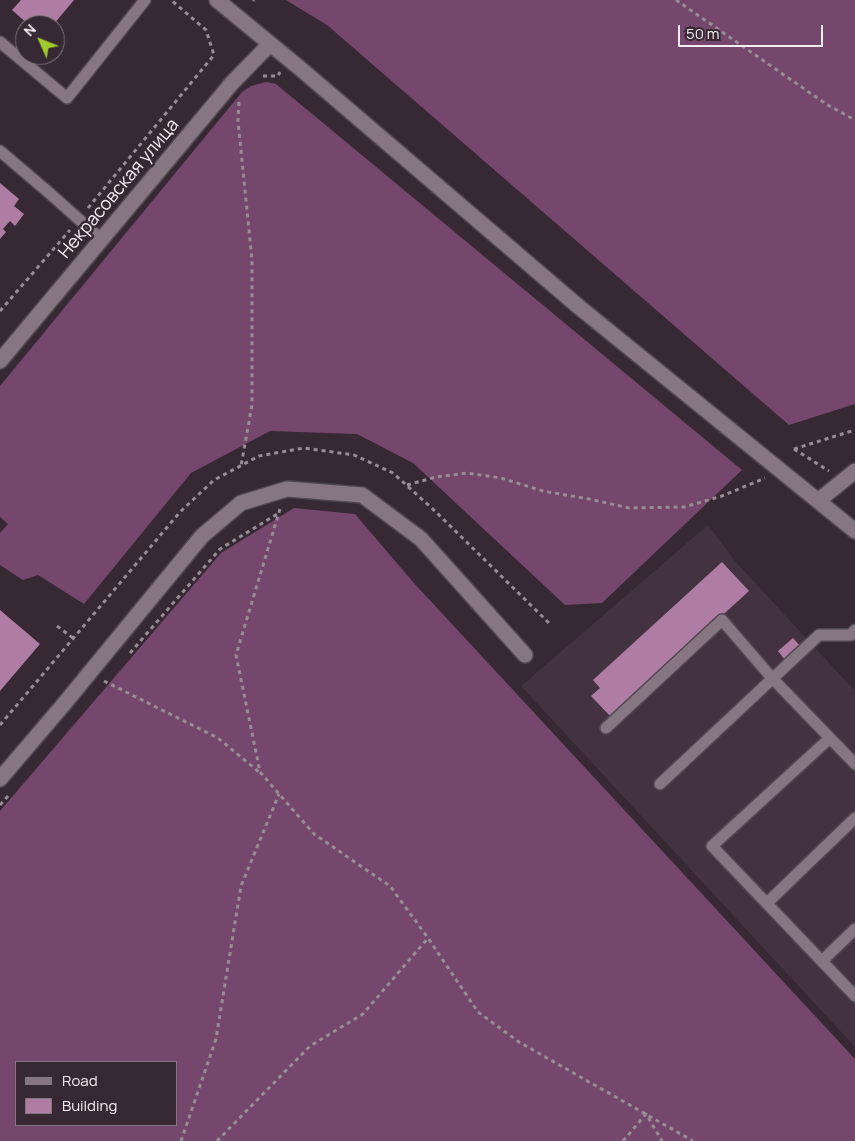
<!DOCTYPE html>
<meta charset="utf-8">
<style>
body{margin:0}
#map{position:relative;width:855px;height:1141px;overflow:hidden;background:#362933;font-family:Manrope,sans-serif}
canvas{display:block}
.legend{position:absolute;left:15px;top:1061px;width:162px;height:65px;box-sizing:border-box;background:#362933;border:1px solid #837880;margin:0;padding:6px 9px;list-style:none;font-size:15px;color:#f6eef4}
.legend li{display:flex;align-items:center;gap:10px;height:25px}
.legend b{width:25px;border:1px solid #837880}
.north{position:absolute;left:15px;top:15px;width:50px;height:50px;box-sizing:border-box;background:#362933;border:1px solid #837880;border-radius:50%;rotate:314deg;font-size:14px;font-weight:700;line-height:20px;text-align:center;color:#f6eef4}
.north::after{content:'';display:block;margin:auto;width:18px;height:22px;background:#9fca2d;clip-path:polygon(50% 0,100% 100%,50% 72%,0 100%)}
.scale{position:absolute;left:678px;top:25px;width:145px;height:22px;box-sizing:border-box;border:2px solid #f6eef4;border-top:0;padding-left:6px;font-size:15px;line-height:18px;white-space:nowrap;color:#f6eef4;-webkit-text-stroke:4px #362933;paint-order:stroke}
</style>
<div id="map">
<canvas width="855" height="1141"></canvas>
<ul class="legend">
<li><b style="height:6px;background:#857682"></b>Road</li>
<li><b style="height:14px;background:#af7da4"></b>Building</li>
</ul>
<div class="north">N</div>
<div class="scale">50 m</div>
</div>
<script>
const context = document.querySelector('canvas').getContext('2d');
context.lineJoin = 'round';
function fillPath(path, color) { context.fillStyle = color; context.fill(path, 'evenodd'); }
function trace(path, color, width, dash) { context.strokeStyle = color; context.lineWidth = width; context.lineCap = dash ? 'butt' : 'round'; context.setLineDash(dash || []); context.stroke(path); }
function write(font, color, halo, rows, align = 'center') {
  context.font = font + ' Manrope,sans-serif'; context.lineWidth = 5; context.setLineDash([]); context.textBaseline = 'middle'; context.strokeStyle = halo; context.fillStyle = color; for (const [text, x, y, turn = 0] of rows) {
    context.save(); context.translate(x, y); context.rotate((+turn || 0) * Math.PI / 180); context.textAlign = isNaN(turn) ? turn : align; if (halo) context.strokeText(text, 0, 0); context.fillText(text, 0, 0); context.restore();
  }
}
fillPath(new Path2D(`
 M 708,525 L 735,561 L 855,691 L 855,1047 L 521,686 Z`), '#433240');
fillPath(new Path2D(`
 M 286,0 L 855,0 L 855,404 L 789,425 L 327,25 Z
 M 266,82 L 276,84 L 742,470 L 602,603 L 565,605 L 413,463 L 357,434 L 270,431 L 191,473 L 84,604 L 38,575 L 23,580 L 0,565 L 0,533 L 8,524 L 0,517 L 0,386 L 242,92 L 251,86 Z
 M 294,508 L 355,514 L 413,582 L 855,1059 L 855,1141 L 0,1141 L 0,811 L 221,553 ZM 176,1062 L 176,1125 L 16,1125 L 16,1062 Z`), '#75476c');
fillPath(new Path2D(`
 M 21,0 L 74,0 L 53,25 L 29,25 L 12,10 Z
 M 0,183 L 19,199 L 14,206 L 24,214 L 15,226 L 10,221 L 3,229 L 6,232 L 0,239 Z
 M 722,562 L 749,591 L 611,717 L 591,696 L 600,688 L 593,680 Z
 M 0,610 L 40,644 L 0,691 Z
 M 793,638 L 801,647 L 785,660 L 778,651 Z`), '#af7da4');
const service = new Path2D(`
 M 0,42 L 67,98 L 145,0
 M 0,151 L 47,191 L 101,239
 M 606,728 L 722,620 L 772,678 L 855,764
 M 830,738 L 712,846 L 855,996
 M 660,784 L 819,635 L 851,635 L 855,630
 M 767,903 L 855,818
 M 822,961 L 855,929`);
const minor = new Path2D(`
 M 0,779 L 64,704 L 202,536 L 241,503 L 287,489 L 362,495 L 421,539 L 525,655`);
const tertiary = new Path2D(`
 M 217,0 L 302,70 L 579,307 L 855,531
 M 0,361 L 232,83 L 270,44
 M 818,501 L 855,471`);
trace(service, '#51474f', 14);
trace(minor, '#51474f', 18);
trace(tertiary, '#51474f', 18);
trace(new Path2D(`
 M 676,0 L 826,104 L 855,120
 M 253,1 L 254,0
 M 263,76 L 278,76 L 280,72
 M 239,102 L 238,121 L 252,260 L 252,405 L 241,466
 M 88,208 L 214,55 L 206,30 L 171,0
 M 0,311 L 70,230
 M 794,449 L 829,471
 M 794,449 L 855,430
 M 407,485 L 436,477 L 467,473 L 501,478 L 543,491 L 589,499 L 629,508 L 684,507 L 722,496 L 765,478
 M 280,509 L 236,655 L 260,772 L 314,834 L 390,886 L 428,938 L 478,1012 L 519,1042 L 693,1141
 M 57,626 L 73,638
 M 130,653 L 220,549 L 279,513
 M 104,681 L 218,738 L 259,772
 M 0,725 L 180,512 L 214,480 L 259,456 L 304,448 L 354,455 L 393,473 L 435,511 L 549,623
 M 0,805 L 9,795
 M 181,1141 L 216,1039 L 241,886 L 279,794
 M 217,1141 L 310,1046 L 363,1014 L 428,938
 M 623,1141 L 646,1114 L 662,1141`), '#978d95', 3, [4, 4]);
trace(service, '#857682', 11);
trace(minor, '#857682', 15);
trace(tertiary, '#857682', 15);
write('18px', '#f6eef4', '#362933', [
 ["Некрасовская улица",119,189,-50]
]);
</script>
